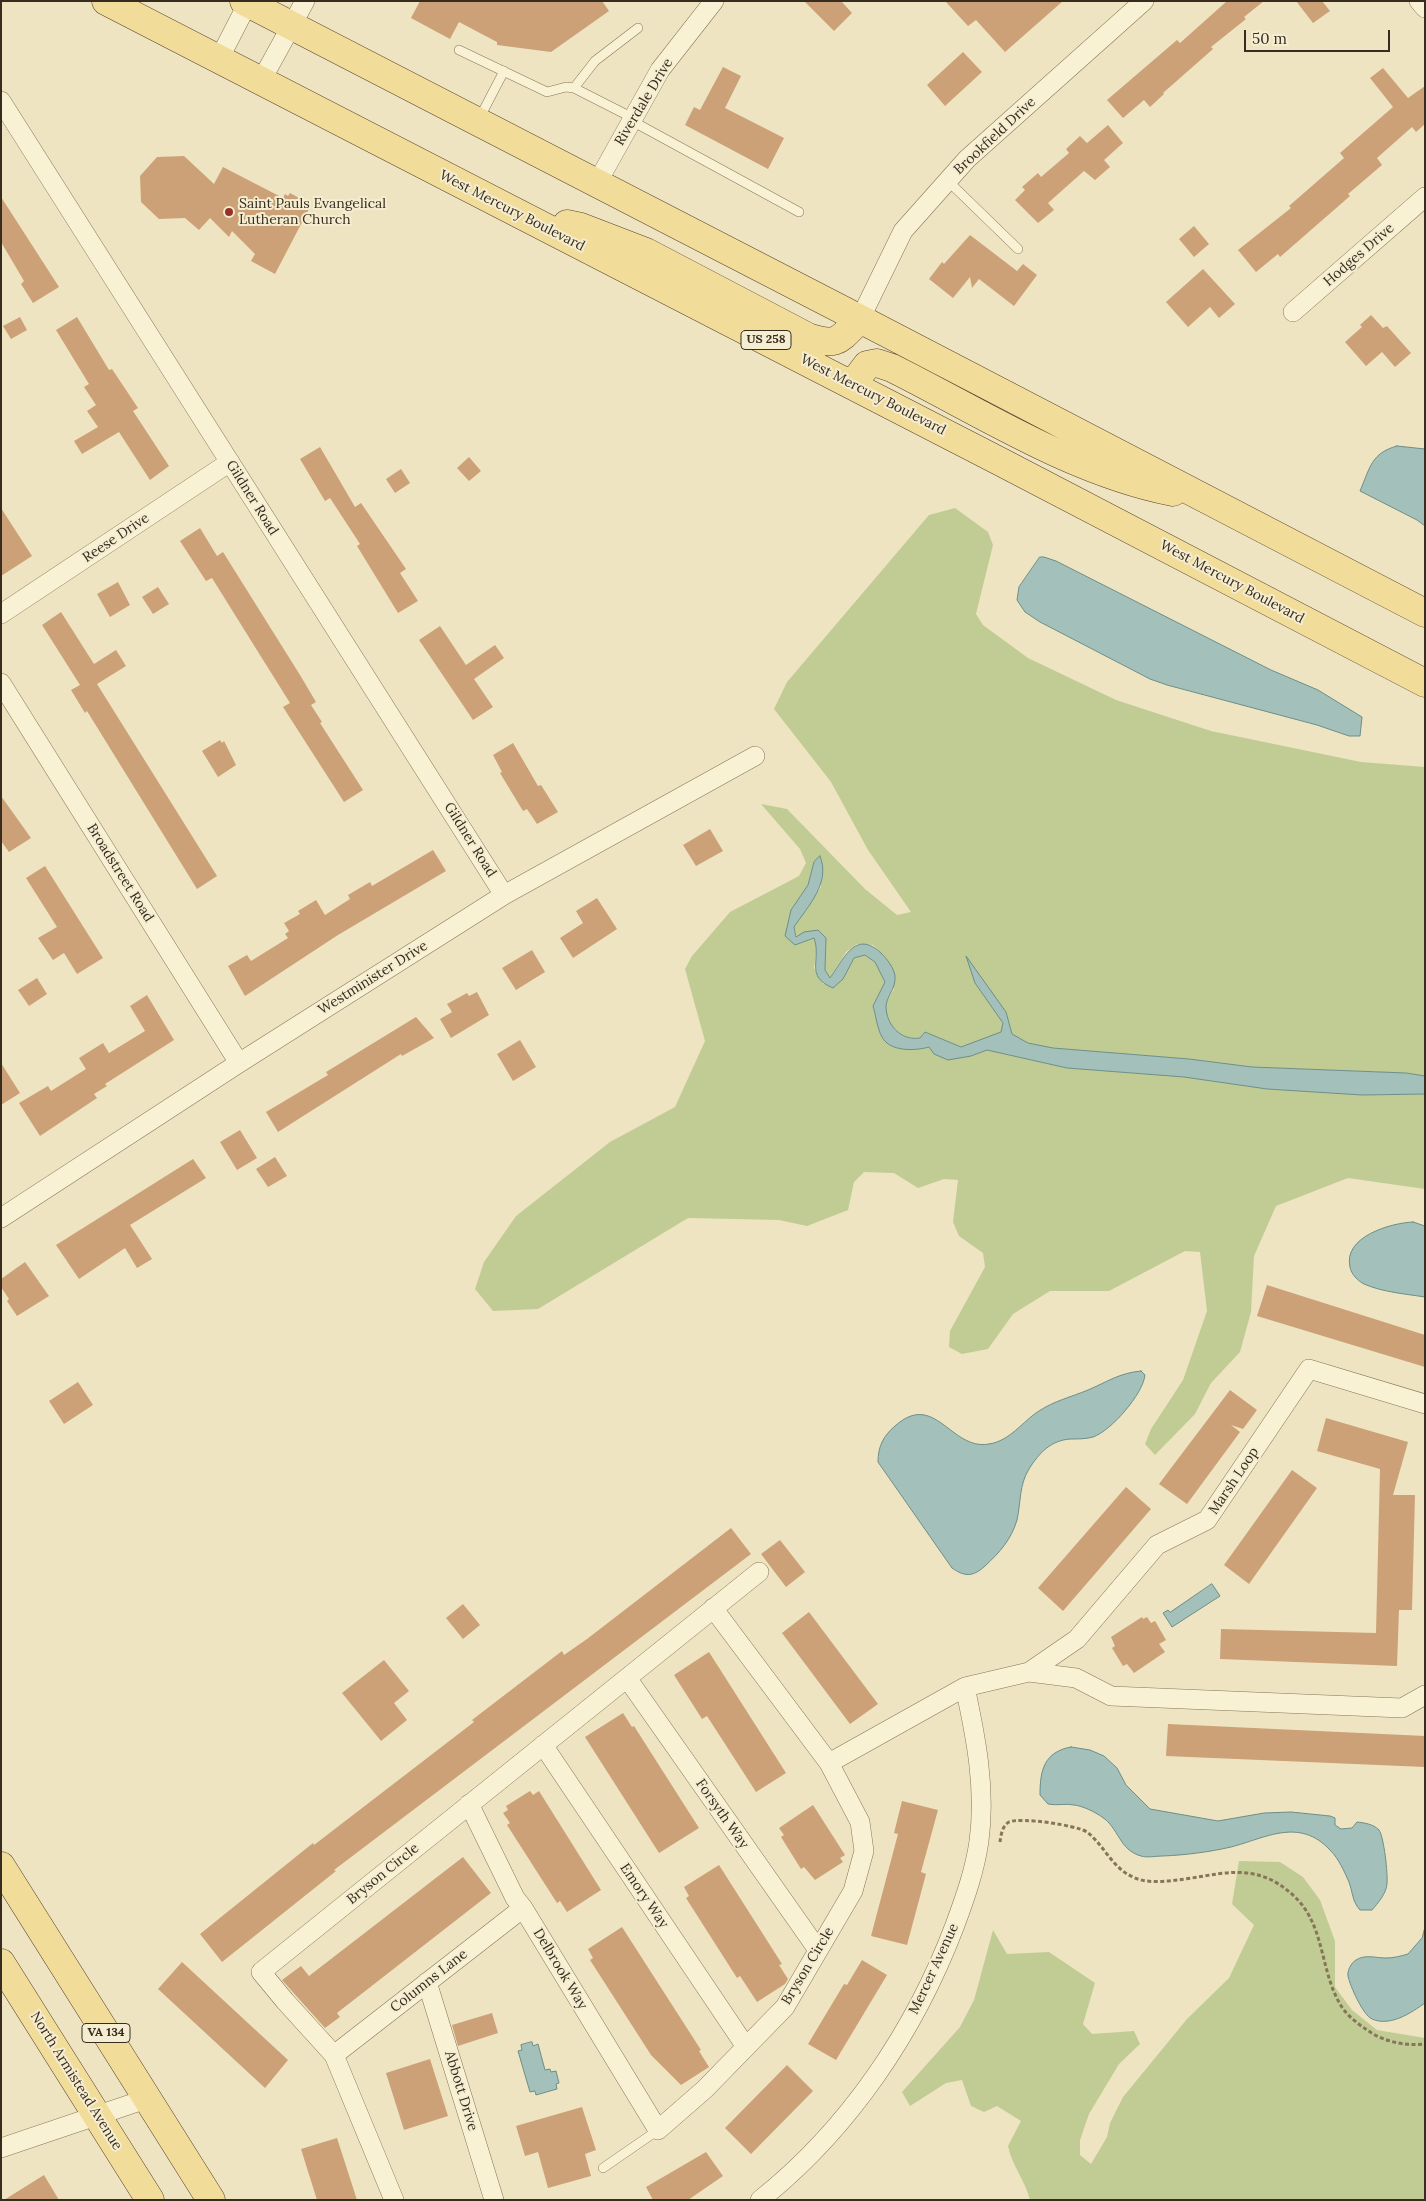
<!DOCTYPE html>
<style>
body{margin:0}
#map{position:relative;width:1426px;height:2201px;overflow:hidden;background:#eee4c1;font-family:Lora,serif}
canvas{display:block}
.frame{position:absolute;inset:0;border:2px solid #372c1d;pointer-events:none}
.scale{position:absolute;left:1244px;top:30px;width:146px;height:22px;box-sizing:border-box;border:2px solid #372c1d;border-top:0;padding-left:6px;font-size:15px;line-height:18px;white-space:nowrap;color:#372c1d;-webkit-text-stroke:4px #f5edd1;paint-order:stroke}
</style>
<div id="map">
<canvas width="1426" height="2201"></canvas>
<div class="frame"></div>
<div class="scale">50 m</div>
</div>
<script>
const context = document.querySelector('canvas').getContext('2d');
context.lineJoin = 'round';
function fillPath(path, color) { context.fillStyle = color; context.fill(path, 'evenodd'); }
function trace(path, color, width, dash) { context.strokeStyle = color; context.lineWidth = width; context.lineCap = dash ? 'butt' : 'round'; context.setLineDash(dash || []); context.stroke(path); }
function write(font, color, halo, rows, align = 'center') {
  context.font = font + ' Lora,serif'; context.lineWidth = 4; context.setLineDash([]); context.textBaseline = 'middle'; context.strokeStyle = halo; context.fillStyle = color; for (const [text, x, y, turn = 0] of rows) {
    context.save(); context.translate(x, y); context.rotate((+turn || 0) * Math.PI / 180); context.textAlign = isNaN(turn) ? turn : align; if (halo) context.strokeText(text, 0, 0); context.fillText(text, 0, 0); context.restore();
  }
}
fillPath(new Path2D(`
 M 955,508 L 988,532 L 993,545 L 976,614 L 983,625 L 1028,658 L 1116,700 L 1211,731 L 1361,762 L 1425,767 L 1425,1076 L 1406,1073 L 1252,1067 L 1189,1059 L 1053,1048 L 1028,1043 L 1012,1034 L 1006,1012 L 975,983 L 1003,1023 L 1001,1033 L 961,1047 L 925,1032 L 920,1038 C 902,1041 882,1023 886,1004 C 887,999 892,993 894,989 L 886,958 L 873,945 L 857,944 L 846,952 L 830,978 L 825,970 L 826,938 L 797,937 L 794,927 L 821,887 L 814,862 L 808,885 L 791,910 L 795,945 L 814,938 L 817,947 L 814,968 L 823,984 L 843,979 L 854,958 L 865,955 L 875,962 L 885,982 L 873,1006 L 882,1038 L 971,1056 L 987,1050 L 1067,1068 L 1184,1077 L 1267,1089 L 1362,1095 L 1425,1094 L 1425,1189 L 1348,1178 L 1276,1206 L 1254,1256 L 1251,1312 L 1240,1352 L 1211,1383 L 1195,1414 L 1155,1455 L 1145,1444 L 1151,1429 L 1183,1380 L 1207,1311 L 1200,1252 L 1185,1251 L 1109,1291 L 1050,1291 L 1013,1314 L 988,1349 L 962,1354 L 949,1347 L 950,1331 L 985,1267 L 983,1253 L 959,1236 L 953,1222 L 958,1180 L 944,1179 L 918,1188 L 894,1173 L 864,1172 L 854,1182 L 848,1210 L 807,1226 L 779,1220 L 688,1218 L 538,1309 L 493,1311 L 475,1289 L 484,1262 L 516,1216 L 610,1142 L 675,1107 L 705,1041 L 685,969 L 692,956 L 730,912 L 799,876 L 806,863 L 800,849 L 761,804 L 787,809 L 865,889 L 897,915 L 911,912 L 868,850 L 831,782 L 774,709 L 787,682 L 929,515 Z
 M 1239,1861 L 1280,1862 L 1303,1877 L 1320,1900 L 1335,1941 L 1335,1987 L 1352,2010 L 1377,2030 L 1425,2038 L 1425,2200 L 1030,2200 C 1025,2180 1012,2166 1008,2146 L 1021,2121 L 997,2106 L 984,2112 L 971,2106 L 962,2080 L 946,2083 L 910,2106 L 902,2092 L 960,2027 L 974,2000 L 993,1930 L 1007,1954 L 1049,1952 L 1095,1983 L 1083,2024 L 1092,2034 L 1134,2031 L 1140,2044 L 1119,2064 L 1089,2114 L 1080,2140 L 1080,2155 L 1091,2164 L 1107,2137 L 1110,2123 L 1123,2097 L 1187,2019 L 1229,1978 L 1254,1925 L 1232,1904 Z`), '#c1cc95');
const water = new Path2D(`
 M 1397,446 L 1425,449 L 1425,526 L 1417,520 L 1360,491 C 1370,468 1371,453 1397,446 Z
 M 1040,557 L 1044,557 L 1056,561 L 1271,670 L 1318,690 L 1362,717 L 1360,736 L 1349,736 L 1317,725 L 1167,685 L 1150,679 L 1040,622 L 1025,612 L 1017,600 L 1019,587 Z
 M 820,856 C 831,883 808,906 794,927 L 796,937 L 804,932 L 818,930 L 826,938 L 825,970 L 830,978 C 844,959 855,929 881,953 C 887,959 894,968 895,976 C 896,989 887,995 886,1006 C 886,1025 901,1041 920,1038 L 925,1032 L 961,1047 L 1001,1032 L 1003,1023 L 975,983 L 966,956 L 1006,1012 L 1012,1034 L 1028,1043 L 1053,1048 L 1189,1059 L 1252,1067 L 1406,1073 L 1425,1076 L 1425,1094 L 1362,1095 L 1267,1089 L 1184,1077 L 1067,1068 L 987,1050 L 971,1056 L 948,1060 L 934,1054 L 929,1047 C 915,1051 890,1052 882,1037 C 877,1028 876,1016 873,1006 L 885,982 L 875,962 L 865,955 L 854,958 L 843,979 L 833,988 C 804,976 822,960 814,938 L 795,945 L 785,936 L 791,910 L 808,885 L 814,862 Z
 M 1413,1222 L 1425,1226 L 1425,1297 C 1406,1294 1382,1292 1364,1284 C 1358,1281 1351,1274 1350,1267 C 1343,1237 1390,1223 1413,1222 Z
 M 1141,1371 L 1145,1375 C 1143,1394 1111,1431 1093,1437 C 1086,1439 1078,1439 1071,1439 C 1051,1440 1039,1453 1029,1469 C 1019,1485 1021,1502 1017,1520 C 1011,1540 1000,1552 985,1566 C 973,1577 965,1577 952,1568 L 878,1462 C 878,1447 883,1436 895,1426 C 935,1390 951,1451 989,1444 C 1010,1441 1023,1421 1039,1411 C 1054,1401 1071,1397 1088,1390 C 1107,1382 1119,1373 1141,1371 Z
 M 1212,1584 L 1220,1596 L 1172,1627 L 1163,1613 L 1168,1610 L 1170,1612 Z
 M 1071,1747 L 1090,1750 L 1104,1756 L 1117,1768 L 1126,1785 L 1150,1809 L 1218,1821 L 1264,1813 L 1291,1812 L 1330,1816 L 1335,1818 L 1335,1825 L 1341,1829 L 1352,1828 L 1357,1822 C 1365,1823 1373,1824 1379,1830 C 1384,1837 1388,1874 1387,1884 C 1386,1894 1378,1903 1372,1910 L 1360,1910 C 1352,1901 1353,1893 1349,1882 C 1344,1871 1339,1859 1330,1850 C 1299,1817 1266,1838 1231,1847 C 1209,1852 1186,1855 1163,1856 C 1156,1856 1147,1858 1141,1856 C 1119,1850 1119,1828 1102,1817 C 1095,1812 1083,1806 1074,1805 C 1066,1803 1057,1806 1048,1804 L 1040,1795 C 1040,1770 1044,1752 1071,1747 Z
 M 1425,1927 L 1425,2003 C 1411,2013 1390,2027 1372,2019 C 1363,2015 1350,1986 1348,1976 C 1347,1971 1351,1963 1356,1960 C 1365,1954 1376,1958 1386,1958 C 1394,1958 1401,1956 1408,1954 L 1422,1938 Z
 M 532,2042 L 533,2046 L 538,2044 L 545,2070 L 550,2069 L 551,2072 L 556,2071 L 559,2083 L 556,2084 L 557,2089 L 536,2095 L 535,2091 L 530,2092 L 518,2051 L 522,2050 L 521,2045 Z`);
fillPath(water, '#a4c0ba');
trace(water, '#6b8e88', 1);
fillPath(new Path2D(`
 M 420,1 L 602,1 L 609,11 L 551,52 L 497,45 L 497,42 L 459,22 L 450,39 L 411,18 Z
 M 804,1 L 841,1 L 852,13 L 834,31 Z
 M 945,1 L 1063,1 L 1005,52 L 976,20 L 968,26 Z
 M 1227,1 L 1264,1 L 1244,17 L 1246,19 L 1211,47 L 1213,49 L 1163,93 L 1164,94 L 1150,107 L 1144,100 L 1123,118 L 1107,100 L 1177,40 L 1180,43 Z
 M 1296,1 L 1322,1 L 1330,11 L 1313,23 Z
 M 963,52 L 982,72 L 945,106 L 927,85 Z
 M 723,67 L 741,76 L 725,108 L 784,138 L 768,169 L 685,125 L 694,107 L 700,110 Z
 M 1383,68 L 1408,98 L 1425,86 L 1425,124 L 1416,132 L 1412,127 L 1377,158 L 1382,165 L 1348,194 L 1350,196 L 1280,257 L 1278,254 L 1256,272 L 1238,250 L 1291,208 L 1289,206 L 1344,158 L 1340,153 L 1393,107 L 1370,78 Z
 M 1108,125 L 1123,143 L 1104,160 L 1110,167 L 1095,180 L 1084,171 L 1048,203 L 1054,210 L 1038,223 L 1015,200 L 1025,190 L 1022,187 L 1038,173 L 1041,177 L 1069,153 L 1066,149 L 1080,136 L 1087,143 Z
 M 184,156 L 214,184 L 223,167 L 283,198 L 285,194 L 288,196 L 290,193 L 310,204 L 308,206 L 310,207 L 275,274 L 251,261 L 255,254 L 232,231 L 229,237 L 210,218 L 199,230 L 185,218 L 159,219 L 141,202 L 140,176 L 157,157 Z
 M 1,197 L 59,287 L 33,303 L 21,284 L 24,281 L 1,242 Z
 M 1194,226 L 1209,244 L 1194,257 L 1179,239 Z
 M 970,235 L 1017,271 L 1023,264 L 1037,275 L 1014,306 L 979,279 L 972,288 L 970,277 L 953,298 L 929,279 L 942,262 L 944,264 Z
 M 1203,269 L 1235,304 L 1219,318 L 1210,307 L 1188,327 L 1166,302 Z
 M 1371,315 L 1383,328 L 1387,326 L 1411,353 L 1395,367 L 1382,352 L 1366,366 L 1345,342 L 1362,327 L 1360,325 Z
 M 20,317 L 27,330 L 11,339 L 3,326 Z
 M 77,317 L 109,370 L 112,369 L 138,408 L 133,411 L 169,466 L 150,480 L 119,432 L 82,454 L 74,441 L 98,427 L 87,411 L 96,405 L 84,387 L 89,384 L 56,330 Z
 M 320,447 L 355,507 L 361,503 L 406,569 L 400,573 L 418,601 L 398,613 L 357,546 L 360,544 L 330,498 L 325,501 L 300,459 Z
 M 469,457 L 481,471 L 469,481 L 457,468 Z
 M 401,469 L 410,483 L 395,493 L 386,479 Z
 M 1,508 L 32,556 L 1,576 Z
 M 200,528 L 217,556 L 223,552 L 300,675 L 316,702 L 311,705 L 322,722 L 320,723 L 363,790 L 344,802 L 283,707 L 290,703 L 255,647 L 212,578 L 206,581 L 180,541 Z
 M 118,582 L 130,605 L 110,617 L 97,594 Z
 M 158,587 L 169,604 L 153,614 L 142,597 Z
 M 61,612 L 94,664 L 116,650 L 126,666 L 97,684 L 217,876 L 197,889 L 87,711 L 85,713 L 71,690 L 80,685 L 42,625 Z
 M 440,626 L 466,665 L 495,645 L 504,658 L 474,679 L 493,707 L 473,720 L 419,640 Z
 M 220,740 L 222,743 L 224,741 L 236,765 L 218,777 L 202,751 Z
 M 513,743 L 538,786 L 541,785 L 558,812 L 537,824 L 527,809 L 523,811 L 500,773 L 502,772 L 493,755 Z
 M 1,796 L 31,838 L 9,852 L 1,841 Z
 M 710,829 L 723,851 L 696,866 L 683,845 Z
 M 433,850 L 446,871 L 338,935 L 245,996 L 228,966 L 247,955 L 251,961 L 288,938 L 285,934 L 289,931 L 284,923 L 300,914 L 298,911 L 316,900 L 325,915 L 350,899 L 348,895 L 370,882 L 372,886 Z
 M 45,866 L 103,958 L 77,974 L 64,953 L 53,960 L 38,938 L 57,927 L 26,878 Z
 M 597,898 L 617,929 L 573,958 L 560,938 L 583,923 L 576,911 Z
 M 532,950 L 545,972 L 516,990 L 502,968 Z
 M 37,978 L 47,994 L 29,1006 L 18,990 Z
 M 477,992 L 489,1015 L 451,1038 L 440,1019 L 452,1012 L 447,1004 L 467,993 L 469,996 Z
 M 147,995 L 174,1040 L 105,1084 L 107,1086 L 94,1094 L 97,1098 L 40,1136 L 19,1103 L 48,1086 L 51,1091 L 86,1069 L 79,1058 L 103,1043 L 109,1053 L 145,1031 L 130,1006 Z
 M 416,1017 L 434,1038 L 402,1056 L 401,1054 L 278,1132 L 266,1112 L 328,1075 L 326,1072 Z
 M 520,1040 L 536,1067 L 513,1081 L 497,1054 Z
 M 1,1063 L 20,1093 L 1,1105 Z
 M 240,1130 L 257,1158 L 237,1170 L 220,1142 Z
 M 275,1157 L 287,1176 L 268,1187 L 256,1169 Z
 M 193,1159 L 206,1178 L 130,1225 L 152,1259 L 137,1268 L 125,1248 L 79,1279 L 56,1245 Z
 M 25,1262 L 49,1296 L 17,1316 L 7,1301 L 9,1299 L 1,1287 L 1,1279 Z
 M 1267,1285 L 1425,1335 L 1425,1367 L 1257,1316 Z
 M 78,1382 L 93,1405 L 64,1424 L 49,1401 Z
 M 1230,1390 L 1257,1410 L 1243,1429 L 1231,1425 L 1240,1432 L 1187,1504 L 1159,1484 Z
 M 1326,1418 L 1408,1442 L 1393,1495 L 1415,1495 L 1412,1610 L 1399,1610 L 1397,1666 L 1220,1659 L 1221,1629 L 1376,1633 L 1380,1469 L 1317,1451 Z
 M 1292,1470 L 1317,1488 L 1249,1584 L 1224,1565 Z
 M 1126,1487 L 1151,1509 L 1063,1611 L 1038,1588 Z
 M 731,1528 L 751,1554 L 334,1870 L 336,1871 L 222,1962 L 200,1934 L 313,1843 L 314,1845 L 474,1722 L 472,1720 L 562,1651 L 564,1655 L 587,1639 Z
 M 780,1540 L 805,1572 L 786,1587 L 761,1554 Z
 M 463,1604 L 480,1625 L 463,1639 L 446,1618 Z
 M 809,1612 L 878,1704 L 850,1724 L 782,1633 Z
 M 1142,1617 L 1143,1619 L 1147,1617 L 1151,1623 L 1155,1621 L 1166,1640 L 1159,1644 L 1165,1652 L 1134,1673 L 1127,1664 L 1123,1666 L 1112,1648 L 1115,1646 L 1111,1637 Z
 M 709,1652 L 786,1773 L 756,1792 L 707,1716 L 702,1719 L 674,1675 Z
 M 384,1660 L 409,1691 L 394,1703 L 407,1720 L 381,1741 L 342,1693 Z
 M 623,1713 L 632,1727 L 634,1726 L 699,1828 L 659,1853 L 585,1737 Z
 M 1168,1724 L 1425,1736 L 1425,1767 L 1166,1756 Z
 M 530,1791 L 533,1795 L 539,1791 L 601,1890 L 567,1912 L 560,1901 L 557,1903 L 507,1825 L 510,1823 L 503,1813 L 508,1810 L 506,1806 Z
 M 902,1801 L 938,1810 L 921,1872 L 926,1874 L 907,1945 L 871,1936 L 898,1834 L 894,1833 Z
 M 813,1805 L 845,1855 L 840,1858 L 843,1862 L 815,1880 L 804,1867 L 801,1869 L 781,1837 L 784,1835 L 779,1828 Z
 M 463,1857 L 491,1893 L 337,2013 L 340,2017 L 325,2028 L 282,1980 L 301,1966 L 309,1976 Z
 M 719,1865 L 782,1964 L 779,1965 L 788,1979 L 785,1984 L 757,2002 L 740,1976 L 737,1978 L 686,1898 L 689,1896 L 684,1887 Z
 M 622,1927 L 701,2050 L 699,2051 L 709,2067 L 681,2085 L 651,2055 L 590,1960 L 593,1958 L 588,1949 Z
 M 862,1960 L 887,1975 L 836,2060 L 808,2044 L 844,1984 L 847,1985 Z
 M 182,1962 L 288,2060 L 265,2088 L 158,1989 Z
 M 492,2013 L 498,2033 L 458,2046 L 452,2025 Z
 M 430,2059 L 448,2116 L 404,2130 L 386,2073 Z
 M 787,2065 L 813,2091 L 751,2154 L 725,2128 Z
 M 582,2107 L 596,2150 L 585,2154 L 591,2176 L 548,2188 L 538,2152 L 525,2156 L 516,2126 Z
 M 337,2138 L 357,2200 L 317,2200 L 301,2149 Z
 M 706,2152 L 723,2176 L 688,2200 L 653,2200 L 646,2187 Z
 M 44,2175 L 59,2200 L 4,2200 Z`), '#cca177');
const service = new Path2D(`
 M 459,50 L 547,92 L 566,87 L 574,88 L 633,118
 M 574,88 L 595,61 L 638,28
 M 479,119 L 504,71
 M 632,121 L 799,212
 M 948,181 L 1018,249
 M 603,2168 L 658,2130`);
const minor = new Path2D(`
 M 1419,1 L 1425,8
 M 219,59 L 249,1
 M 261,81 L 305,1
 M 1,101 L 504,895
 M 597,183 L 660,70 L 714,1
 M 1293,312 L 1425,197
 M 860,319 L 903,231 L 967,159 L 1144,1
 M 1,614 L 230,462
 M 1,683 L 239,1063
 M 1,1218 L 239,1063 L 504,895 L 755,756
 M 1425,1404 L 1309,1369 L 1207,1520 L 1157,1545 L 1077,1639 L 1029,1672 L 1076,1678 L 1111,1696 L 1402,1708 L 1425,1695
 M 627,1678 L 818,1950
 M 543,1745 L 746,2047
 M 829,1763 L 965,1687 L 1029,1672
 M 469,1804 L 515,1898 L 523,1908 L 658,2130 L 705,2089 L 785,2007 L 853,1891 L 864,1851 L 860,1822 L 829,1763 L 713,1608
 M 427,1982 L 494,2200
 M 334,2055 L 523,1908
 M 1,2148 L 146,2099
 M 394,2200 L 334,2055 L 285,2001 L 261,1972 L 759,1572
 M 760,2200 C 849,2129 915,2031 955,1925 C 965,1898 975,1870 979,1841 C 986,1789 976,1738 965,1687`);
const primary = new Path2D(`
 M 106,1 L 1001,462 L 1425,683
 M 244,1 L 860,319 L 1425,613
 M 567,224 L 581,227 L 646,252 L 808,337 C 838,347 839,340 860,319
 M 852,385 L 867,365 L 877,363 L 892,368 C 984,414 1072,472 1173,492
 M 1,1866 L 211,2200
 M 1,1963 L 150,2200`);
trace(service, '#877559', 10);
trace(minor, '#877559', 20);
trace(primary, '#55432d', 29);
trace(new Path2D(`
 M 1000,1842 C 1001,1835 1002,1826 1009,1822 C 1020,1817 1076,1825 1087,1832 C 1104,1845 1112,1868 1133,1877 C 1143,1882 1155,1882 1166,1881 C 1216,1878 1252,1856 1295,1897 C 1325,1926 1320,1970 1340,2004 C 1346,2015 1357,2023 1367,2030 C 1384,2042 1405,2046 1425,2044`), '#877559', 3, [4, 2.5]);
trace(service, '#f9f1d4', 9);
trace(minor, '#f9f1d4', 19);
trace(primary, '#f1dc99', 28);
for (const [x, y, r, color] of [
 [229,212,5,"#963129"]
]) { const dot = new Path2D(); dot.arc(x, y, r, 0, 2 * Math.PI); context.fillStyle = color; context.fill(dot); trace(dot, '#f5edd1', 2); }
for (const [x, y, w] of [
 [766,340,50],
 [106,2033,48]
]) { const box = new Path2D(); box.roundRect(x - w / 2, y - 9.5, w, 19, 4); context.fillStyle = '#f5edd1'; context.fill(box); trace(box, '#372c1d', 1); }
write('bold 12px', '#372c1d', null, [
 ["US 258",766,340],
 ["VA 134",106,2033]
]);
write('14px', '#372c1d', '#f5edd1', [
 ["Riverdale Drive",644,102,-59],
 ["Brookfield Drive",995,136,-43],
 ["West Mercury Boulevard",512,211,27],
 ["Hodges Drive",1359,255,-41],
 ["West Mercury Boulevard",873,395,27],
 ["Gildner Road",252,498,58],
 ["Reese Drive",116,538,-34],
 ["West Mercury Boulevard",1232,582,28],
 ["Gildner Road",470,840,58],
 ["Broadstreet Road",120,873,58],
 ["Westminister Drive",373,978,-32],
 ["Marsh Loop",1234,1481,-56],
 ["Forsyth Way",722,1814,55],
 ["Bryson Circle",383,1874,-39],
 ["Emory Way",644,1896,56],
 ["Bryson Circle",808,1966,-59],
 ["Delbrook Way",560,1969,59],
 ["Mercer Avenue",934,1969,-65],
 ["Columns Lane",429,1981,-38],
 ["North Armistead Avenue",76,2081,58],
 ["Abbott Drive",461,2091,73]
]);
write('14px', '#372c1d', '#f5edd1', [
 ["Saint Pauls Evangelical",239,204],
 ["Lutheran Church",239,220]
], 'left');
</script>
